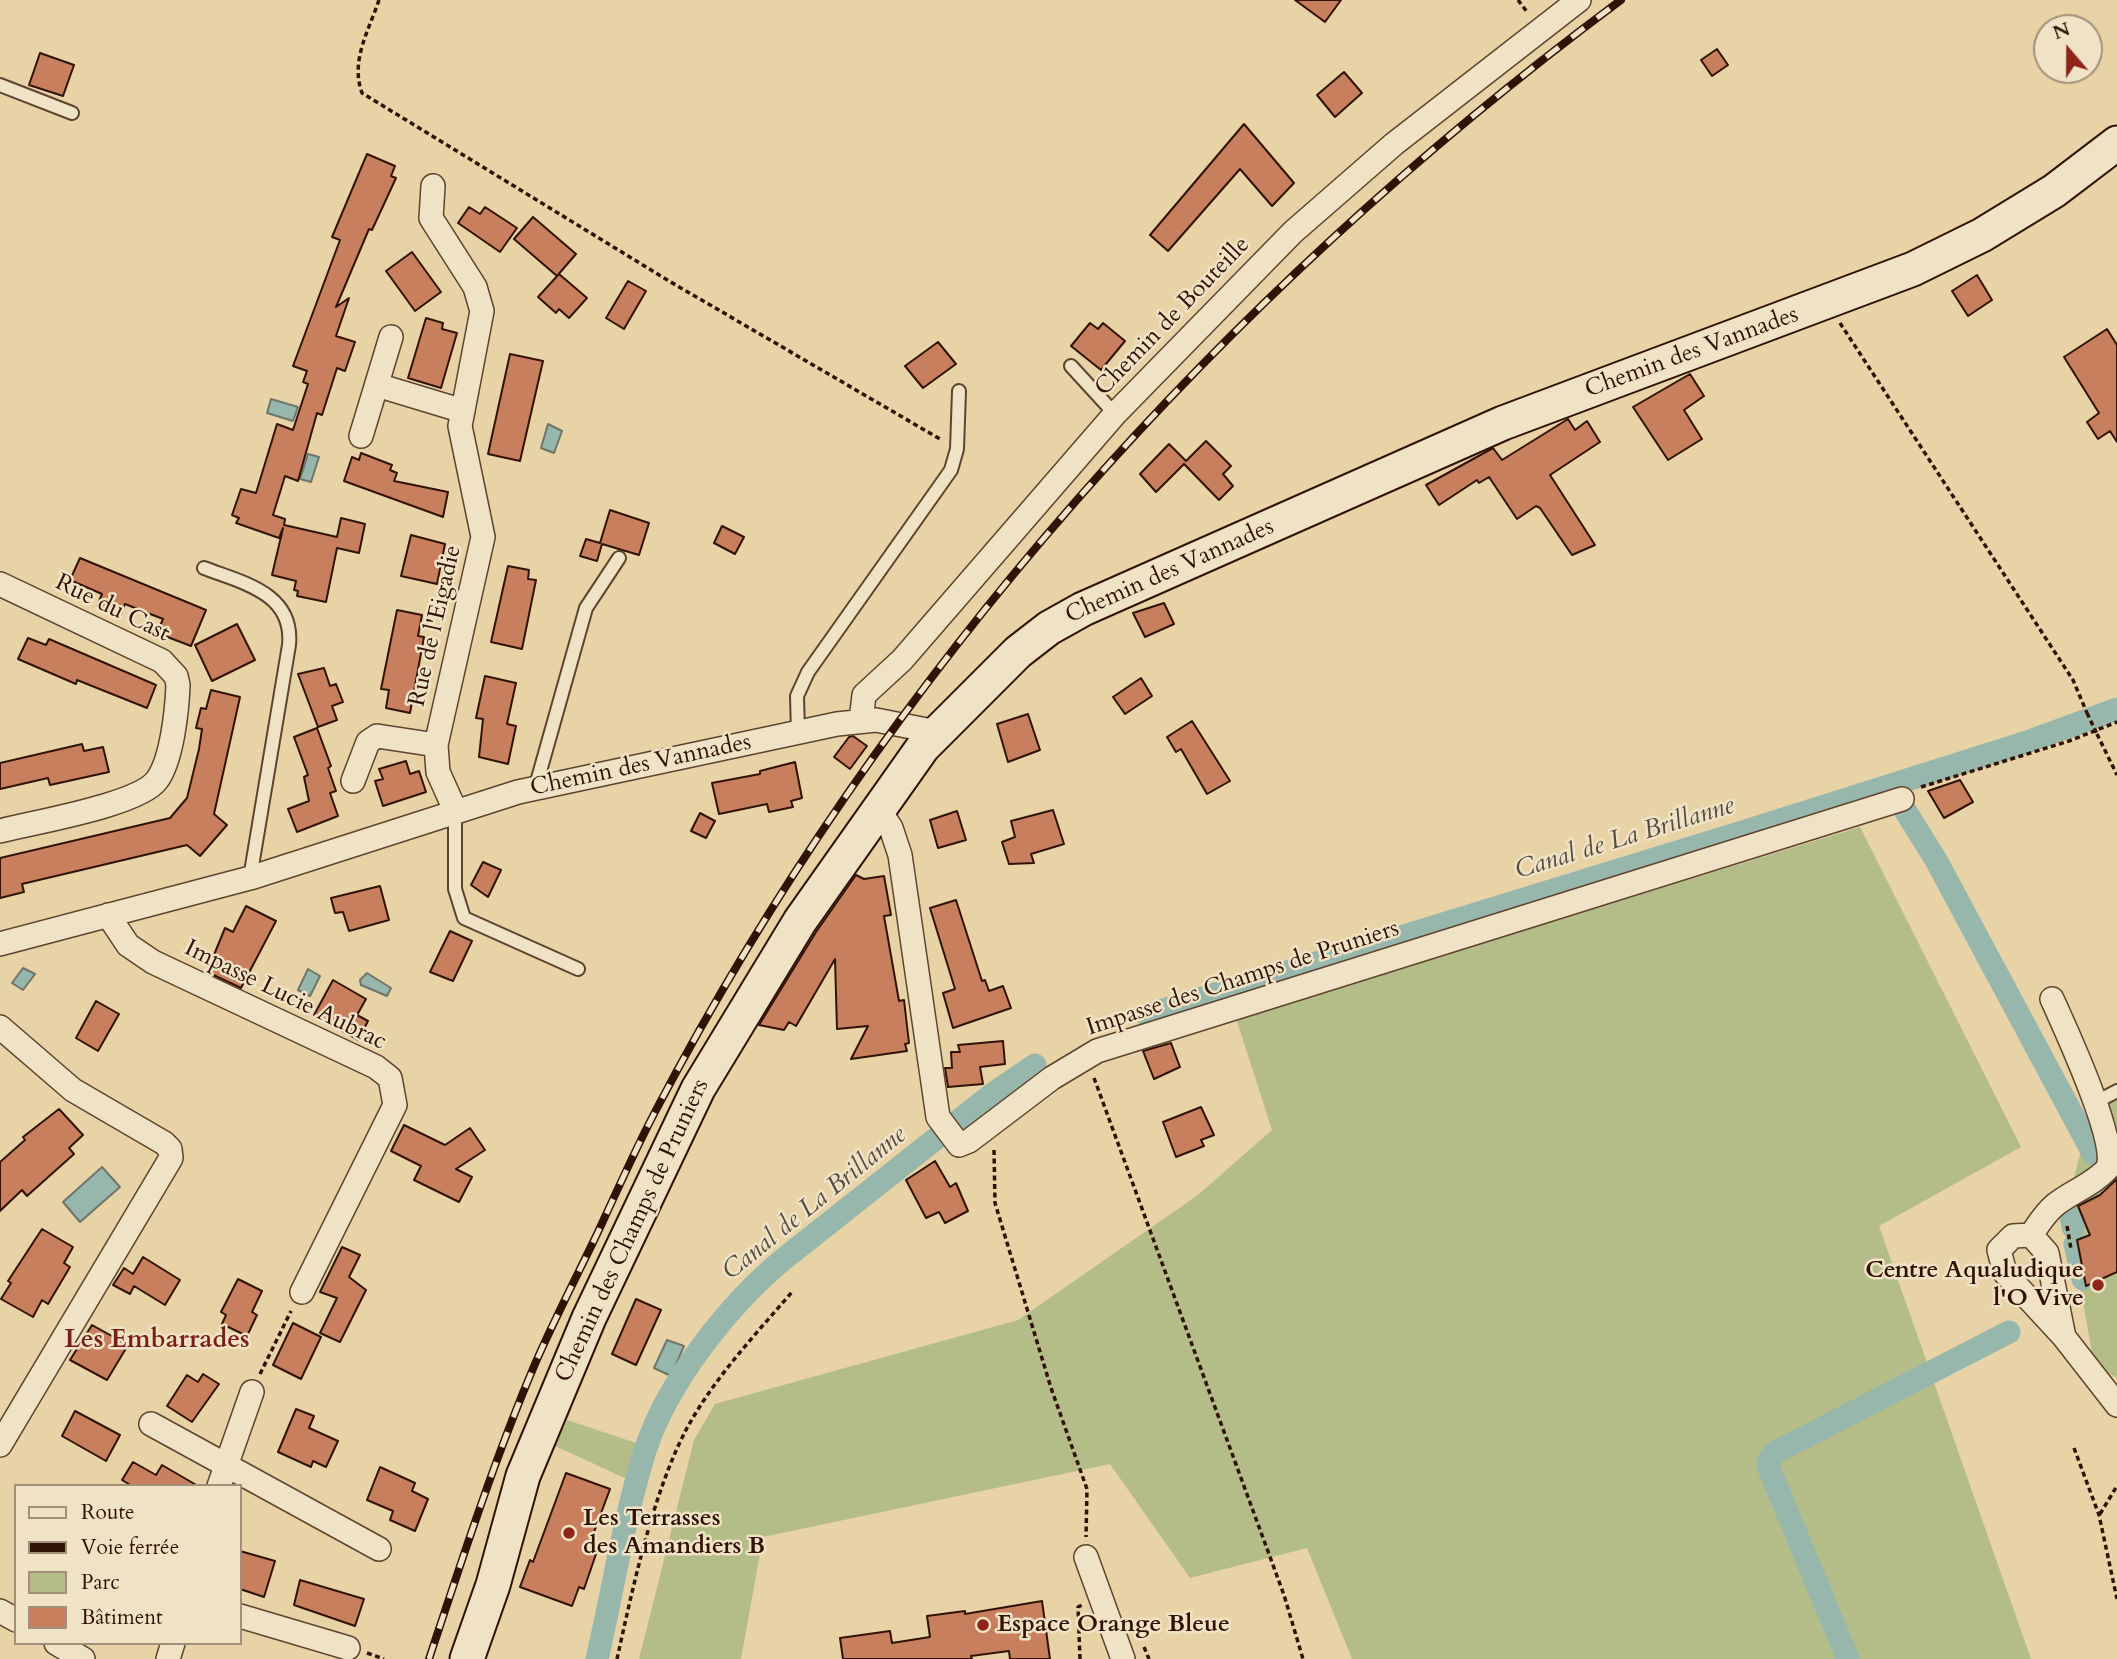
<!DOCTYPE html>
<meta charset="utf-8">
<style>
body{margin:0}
#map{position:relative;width:2117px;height:1659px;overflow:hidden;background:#e7d3a6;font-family:Cardo,serif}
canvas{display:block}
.legend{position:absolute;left:14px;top:1484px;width:228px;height:161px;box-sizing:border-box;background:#efe2c5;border:2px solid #a38f79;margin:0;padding:9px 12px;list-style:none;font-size:21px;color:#311306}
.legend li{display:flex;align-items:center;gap:14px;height:35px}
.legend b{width:35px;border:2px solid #a38f79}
.north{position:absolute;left:2033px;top:14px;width:70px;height:70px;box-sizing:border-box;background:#efe2c5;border:2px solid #a38f79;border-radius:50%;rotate:340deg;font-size:19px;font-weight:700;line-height:28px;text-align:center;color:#311306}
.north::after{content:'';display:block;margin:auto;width:24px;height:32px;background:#8f2418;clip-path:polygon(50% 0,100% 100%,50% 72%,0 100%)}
</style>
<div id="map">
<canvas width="2117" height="1659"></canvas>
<ul class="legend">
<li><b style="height:9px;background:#efe2c5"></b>Route</li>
<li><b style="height:9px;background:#311306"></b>Voie ferrée</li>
<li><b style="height:19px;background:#b4bc88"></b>Parc</li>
<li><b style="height:19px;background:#c87f5d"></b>Bâtiment</li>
</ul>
<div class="north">N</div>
</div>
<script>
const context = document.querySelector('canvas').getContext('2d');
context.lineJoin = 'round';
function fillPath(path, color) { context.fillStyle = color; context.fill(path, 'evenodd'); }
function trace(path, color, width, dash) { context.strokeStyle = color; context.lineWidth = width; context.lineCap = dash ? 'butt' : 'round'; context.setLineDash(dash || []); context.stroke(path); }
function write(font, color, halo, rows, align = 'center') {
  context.font = font + ' Cardo,serif'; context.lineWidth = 5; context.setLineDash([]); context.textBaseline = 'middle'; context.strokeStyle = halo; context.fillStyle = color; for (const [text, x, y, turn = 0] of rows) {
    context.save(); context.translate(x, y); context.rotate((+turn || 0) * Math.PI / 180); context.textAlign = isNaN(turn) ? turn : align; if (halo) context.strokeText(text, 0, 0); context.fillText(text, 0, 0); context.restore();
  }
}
fillPath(new Path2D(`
 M 1860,827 L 2021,1147 L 1879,1226 L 2031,1659 L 1352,1659 L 1307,1548 L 1190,1578 L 1110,1464 L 763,1537 L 741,1659 L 639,1659 L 694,1440 L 715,1404 L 1018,1320 L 1198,1195 L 1272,1130 L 1235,1015 L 1424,961 Z
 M 2117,1091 L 2117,1378 L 2094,1364 L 2066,1206 L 2095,1101 Z
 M 567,1420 L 639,1444 L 627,1479 L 555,1446 Z`), '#b4bc88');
const water = new Path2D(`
 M 271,399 L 298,407 L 293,421 L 267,413 Z
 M 548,424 L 562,431 L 554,453 L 541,448 Z
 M 308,454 L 319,457 L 311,482 L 300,479 Z
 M 23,968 L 35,974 L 23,990 L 12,983 Z
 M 308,969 L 320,976 L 310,996 L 298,990 Z
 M 367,973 L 391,988 L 387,996 L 361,985 L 360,980 Z
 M 102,1167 L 120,1187 L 80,1222 L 63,1202 Z
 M 667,1340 L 684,1346 L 671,1376 L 654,1368 Z`);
fillPath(water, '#97b7ad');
trace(water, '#6e756a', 2);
trace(new Path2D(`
 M 1903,807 L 1936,860 L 2093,1153
 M 1147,1015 L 1752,829 L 2024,743 L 2117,709
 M 2070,1211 L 2073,1227
 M 2075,1244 L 2083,1279
 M 597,1659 C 613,1590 624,1518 645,1451 C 667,1382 730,1303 785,1258 L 991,1095 L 1035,1065
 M 1848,1659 L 1768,1466 L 1770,1458 L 1776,1452 L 2009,1332`), '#97b7ad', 23);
const building = new Path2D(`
 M 1295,0 L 1341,0 L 1325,22 Z
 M 1717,49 L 1728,65 L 1712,76 L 1701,60 Z
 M 40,53 L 74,65 L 63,96 L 29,85 Z
 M 1344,72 L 1362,93 L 1335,117 L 1317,95 Z
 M 1244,124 L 1294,183 L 1272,206 L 1240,169 L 1168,251 L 1150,235 Z
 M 367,154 L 395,166 L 391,176 L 396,178 L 372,230 L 369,229 L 336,307 L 349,298 L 336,336 L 355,342 L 345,371 L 337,368 L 322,415 L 317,413 L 298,481 L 285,476 L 273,515 L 285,519 L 284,525 L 337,537 L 341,518 L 365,524 L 359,553 L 337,548 L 326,602 L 297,596 L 298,591 L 294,590 L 296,581 L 272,575 L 283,528 L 279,538 L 236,523 L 239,518 L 232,515 L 241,489 L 256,493 L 277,424 L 293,430 L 308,384 L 303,382 L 307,371 L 293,366 L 340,240 L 332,237 Z
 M 469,207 L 480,214 L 485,207 L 517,228 L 500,252 L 458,223 Z
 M 533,217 L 576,254 L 557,276 L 514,239 Z
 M 412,252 L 441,292 L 415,311 L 386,271 Z
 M 559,274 L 587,298 L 569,318 L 559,309 L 556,313 L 538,297 Z
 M 1977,275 L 1992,300 L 1968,316 L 1952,291 Z
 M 628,281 L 646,291 L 624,329 L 606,318 Z
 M 426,318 L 443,323 L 442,329 L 457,333 L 441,388 L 408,378 Z
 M 1090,323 L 1098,329 L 1103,323 L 1125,341 L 1101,370 L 1071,346 Z
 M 2107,329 L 2117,345 L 2117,442 L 2110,431 L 2098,439 L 2087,422 L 2099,413 L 2064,357 Z
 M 938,342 L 956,364 L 923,388 L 905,366 Z
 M 510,354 L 543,361 L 520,461 L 488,454 Z
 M 1690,374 L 1704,396 L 1684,410 L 1702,439 L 1668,460 L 1633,407 Z
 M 1568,419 L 1575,430 L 1587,421 L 1600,442 L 1550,475 L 1595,545 L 1572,555 L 1540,508 L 1536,506 L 1517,519 L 1489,477 L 1479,483 L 1477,480 L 1439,505 L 1426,485 L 1493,448 L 1502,460 Z
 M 1206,441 L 1231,466 L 1223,474 L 1233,486 L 1219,500 L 1184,464 L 1156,492 L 1140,474 L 1169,444 L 1186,461 Z
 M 361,453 L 392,465 L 390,470 L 397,473 L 394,481 L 448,492 L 443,517 L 344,481 L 352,457 L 359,460 Z
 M 610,510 L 649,523 L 639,555 L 602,544 L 597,561 L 580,556 L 586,539 L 600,543 Z
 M 722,526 L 744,537 L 735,554 L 714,543 Z
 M 411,535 L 445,544 L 437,584 L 401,576 Z
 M 80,558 L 206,610 L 191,646 L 157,633 L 163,619 L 125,604 L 120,616 L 97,606 L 102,594 L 70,580 Z
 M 508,566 L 529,570 L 528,579 L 536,580 L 522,649 L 491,642 Z
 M 1164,603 L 1174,624 L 1145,637 L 1133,613 Z
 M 397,610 L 422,615 L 418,636 L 424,637 L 410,713 L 386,708 L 389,690 L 381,689 Z
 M 237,624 L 255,660 L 212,681 L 195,645 Z
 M 28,638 L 46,645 L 49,639 L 156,685 L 147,708 L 77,680 L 76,684 L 18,659 Z
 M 324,668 L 330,686 L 336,684 L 343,702 L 332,706 L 337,720 L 318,727 L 298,674 Z
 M 485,676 L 516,683 L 507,724 L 516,726 L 508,764 L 479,757 L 483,719 L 476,718 Z
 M 1141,678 L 1152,696 L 1125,714 L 1113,697 Z
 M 211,690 L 240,697 L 214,814 L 227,825 L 200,856 L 187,845 L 22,884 L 24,892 L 0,898 L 0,858 L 170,818 L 187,798 L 199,749 L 202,729 L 196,728 L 201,708 L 206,709 Z
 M 1028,714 L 1040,750 L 1008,762 L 997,724 Z
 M 1192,721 L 1230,781 L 1207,794 L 1181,749 L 1176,752 L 1167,737 Z
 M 317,728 L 331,766 L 328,768 L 336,791 L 330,793 L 338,816 L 297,832 L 288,809 L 309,801 L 304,777 L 308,775 L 294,737 Z
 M 853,736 L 867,746 L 850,769 L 834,757 L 849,737 Z
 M 82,744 L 84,751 L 103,747 L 109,772 L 50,785 L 48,778 L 0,789 L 0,763 Z
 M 406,761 L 410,774 L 419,771 L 426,792 L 383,806 L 375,781 L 383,779 L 379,769 Z
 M 795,762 L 802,798 L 791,801 L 793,807 L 769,812 L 767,804 L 719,814 L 712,783 L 760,774 L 760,771 Z
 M 1960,780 L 1973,802 L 1944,818 L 1928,791 Z
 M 1053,810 L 1064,844 L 1031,854 L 1034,863 L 1009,864 L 1002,842 L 1015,837 L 1011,821 Z
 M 957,811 L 966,840 L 938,848 L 930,820 Z
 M 700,813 L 715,821 L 706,838 L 691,831 Z
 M 483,862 L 501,870 L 488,897 L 471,885 Z
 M 856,875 L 864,879 L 884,876 L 891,915 L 884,916 L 899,1001 L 904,1000 L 909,1043 L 905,1044 L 907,1051 L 851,1059 L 868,1026 L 837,1029 L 835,959 L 796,1026 L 789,1022 L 784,1030 L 759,1025 L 816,932 Z
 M 380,886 L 389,920 L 349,931 L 343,912 L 335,913 L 331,898 Z
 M 956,900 L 982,981 L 985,980 L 989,991 L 1003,986 L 1011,1008 L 953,1028 L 943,993 L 955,989 L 930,908 Z
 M 246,906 L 276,921 L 241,988 L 207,972 L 225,928 L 233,932 Z
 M 450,931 L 472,941 L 453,981 L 430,972 Z
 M 333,980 L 366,999 L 357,1015 L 368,1021 L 358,1040 L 314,1015 Z
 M 96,1001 L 119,1014 L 98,1051 L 76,1038 Z
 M 1003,1041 L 1005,1064 L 980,1067 L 983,1084 L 948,1087 L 945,1068 L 952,1068 L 951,1052 L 960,1052 L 958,1045 Z
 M 1171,1043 L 1180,1067 L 1154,1079 L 1143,1051 Z
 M 1201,1107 L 1214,1135 L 1201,1140 L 1204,1146 L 1176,1157 L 1163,1122 Z
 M 59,1109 L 83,1135 L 69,1148 L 74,1154 L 27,1196 L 22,1190 L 0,1211 L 0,1162 L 25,1140 L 23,1137 Z
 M 404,1125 L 445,1145 L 470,1128 L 485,1150 L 456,1169 L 472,1177 L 459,1202 L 414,1180 L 421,1166 L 391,1151 Z
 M 935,1161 L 950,1187 L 956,1183 L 968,1211 L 945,1223 L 939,1212 L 926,1218 L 906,1180 Z
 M 2117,1179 L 2117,1272 L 2086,1286 L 2077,1240 L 2090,1235 L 2078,1206 L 2100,1195 Z
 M 42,1229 L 73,1247 L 64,1263 L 70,1267 L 48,1304 L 42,1300 L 33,1317 L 1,1299 L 11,1283 L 8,1281 Z
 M 342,1247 L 360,1255 L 349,1277 L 366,1290 L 340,1342 L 320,1333 L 337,1298 L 320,1292 Z
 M 143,1257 L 180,1280 L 165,1305 L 134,1286 L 130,1294 L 113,1285 L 124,1268 L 133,1274 Z
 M 238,1279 L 262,1291 L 252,1312 L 257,1315 L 247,1336 L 222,1324 L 226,1315 L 221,1312 Z
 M 636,1299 L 661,1310 L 636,1365 L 612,1354 Z
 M 293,1323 L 321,1337 L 301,1379 L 273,1365 Z
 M 92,1325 L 128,1345 L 107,1380 L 70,1360 Z
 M 203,1374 L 219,1384 L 192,1422 L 167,1406 L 187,1375 L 198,1382 Z
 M 296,1409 L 314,1416 L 309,1428 L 338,1441 L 326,1467 L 313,1461 L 311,1467 L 278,1452 Z
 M 75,1411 L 120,1435 L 106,1461 L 62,1436 Z
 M 133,1462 L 156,1475 L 162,1465 L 198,1486 L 132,1486 L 122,1480 Z
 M 380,1467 L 415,1483 L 412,1491 L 428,1499 L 415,1531 L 390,1520 L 393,1511 L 367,1500 Z
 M 566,1473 L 610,1489 L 587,1551 L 596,1554 L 584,1589 L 579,1587 L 572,1606 L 520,1587 L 530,1560 L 533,1562 Z
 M 240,1551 L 275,1561 L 264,1597 L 240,1589 Z
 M 300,1580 L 364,1599 L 355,1626 L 294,1605 Z
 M 1042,1601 L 1050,1659 L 1010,1659 L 1009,1651 L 971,1656 L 972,1659 L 843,1659 L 840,1638 L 890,1631 L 892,1643 L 930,1637 L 927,1616 L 965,1611 L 965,1614 Z`);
fillPath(building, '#c87f5d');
trace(building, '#311306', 2);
const lane = new Path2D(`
 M 0,85 L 72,113
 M 1071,366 L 1115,414
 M 204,568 C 243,583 294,593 289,645 L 250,878
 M 798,733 L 797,696 L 808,672 L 951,470 L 957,449 L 959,391
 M 535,789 L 586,608 L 619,558
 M 455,810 L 455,889 L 464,918 L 578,969
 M 2100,1100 L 2117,1091`);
const street = new Path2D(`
 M 433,186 L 431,218 L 475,287 L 482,311 L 460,426 L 483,537 L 436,745 L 438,772 L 455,810
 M 377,385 L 463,411
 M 361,436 L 391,337
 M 0,584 L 162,661 L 176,676 L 178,685 C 177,710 172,760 157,780 C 139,805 34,822 0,831
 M 861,721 L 864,695 L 902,660 L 1115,414 L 1293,232 L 1394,144 L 1579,0
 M 353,781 L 368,742 L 377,736 L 436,745
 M 877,807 L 891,828 L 900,855 L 938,1117 L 959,1145 L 969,1141 L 1052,1078 L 1097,1051 L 1902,799
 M 108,915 L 128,945 L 153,962 L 376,1067 L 390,1078 L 395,1105 L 302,1292
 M 0,944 L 250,878 L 518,792 L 837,724 L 876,720 L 937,732
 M 0,1027 L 73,1090 L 164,1143 L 170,1149 L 171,1158 L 0,1445
 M 2031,1235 C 2038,1225 2045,1213 2055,1205 C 2071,1192 2094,1184 2108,1168 C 2117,1140 2066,1030 2052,999
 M 2064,1337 L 2047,1253 L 2031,1235 L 2013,1236 L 1999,1250 L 2005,1273 L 2064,1337 L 2117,1405
 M 151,1424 L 379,1549
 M 219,1486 L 252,1392
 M 1086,1557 L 1123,1659
 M 0,1611 L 16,1620
 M 240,1616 L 348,1648
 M 56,1643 L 83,1659
 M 168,1659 L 173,1643`);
const secondary = new Path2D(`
 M 467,1659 L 493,1585 L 523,1476 L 589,1318 L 698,1089 L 800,921 L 923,747 L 1018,652 L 1049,628 L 1083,609 L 1503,423 L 1913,269 L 1982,235 L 2054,191 L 2117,143`);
trace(lane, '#5e432e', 16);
trace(street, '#5e432e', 26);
trace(secondary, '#311306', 37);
trace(new Path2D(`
 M 379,0 C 369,30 350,61 362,93 L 669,281 L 940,439
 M 1518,0 L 1527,12
 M 1840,323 L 2073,680 L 2087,713
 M 2097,734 L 2117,775
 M 1921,787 L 2069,741 L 2117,722
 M 1094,1078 L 1284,1595 L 1303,1659
 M 994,1150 L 995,1203 L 1051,1388 L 1087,1489 L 1086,1537
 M 2067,1226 L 2071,1249
 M 260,1374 L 291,1311
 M 2074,1448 L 2099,1515 L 2117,1599
 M 2100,1514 L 2117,1486
 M 1144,1647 L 1149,1659
 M 367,1653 L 384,1659
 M 617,1659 C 633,1587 653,1492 687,1428 C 715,1377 755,1335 792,1292
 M 1080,1659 L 1078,1607 L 1082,1605`), '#311306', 3.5, [5, 3.5]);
trace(lane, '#efe2c5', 12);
trace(street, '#efe2c5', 23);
trace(secondary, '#efe2c5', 33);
const rail = new Path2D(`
 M 429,1659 C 462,1560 494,1460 535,1364 C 554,1320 577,1276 598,1232 C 617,1191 635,1150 656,1110 C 887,670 1224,295 1621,0`);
trace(rail, '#311306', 8);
trace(rail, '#efe2c5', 5, [16]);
trace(new Path2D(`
 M 2087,713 L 2097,734`), '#311306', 3.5, [5, 3.5]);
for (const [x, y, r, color] of [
 [2098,1285,7,"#8f2418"],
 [569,1533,7,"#8f2418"],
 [983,1625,7,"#8f2418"]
]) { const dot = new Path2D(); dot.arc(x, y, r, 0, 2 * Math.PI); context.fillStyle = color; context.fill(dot); trace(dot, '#efe2c5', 2.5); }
write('24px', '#311306', '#efe2c5', [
 ["Chemin de Bouteille",1173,317,-46],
 ["Chemin des Vannades",1692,353,-20],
 ["Chemin des Vannades",1170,572,-24],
 ["Rue du Cast",112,609,26],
 ["Rue de l'Eigadie",436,626,-77],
 ["Chemin des Vannades",641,766,-12],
 ["Impasse des Champs de Pruniers",1243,979,-18],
 ["Impasse Lucie Aubrac",285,996,26],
 ["Chemin des Champs de Pruniers",633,1231,-65]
]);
write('bold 24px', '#311306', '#efe2c5', [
 ["Centre Aqualudique",2084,1271,"right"],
 ["l'O Vive",2084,1299,"right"],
 ["Les Terrasses",583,1519],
 ["des Amandiers B",583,1547],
 ["Espace Orange Bleue",997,1625]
], 'left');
write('italic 26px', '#554c40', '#efe2c5', [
 ["Canal de La Brillanne",1625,839,-17],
 ["Canal de La Brillanne",815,1204,-39]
]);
write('bold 26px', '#7a1f14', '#efe2c5', [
 ["Les Embarrades",157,1341]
]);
</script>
